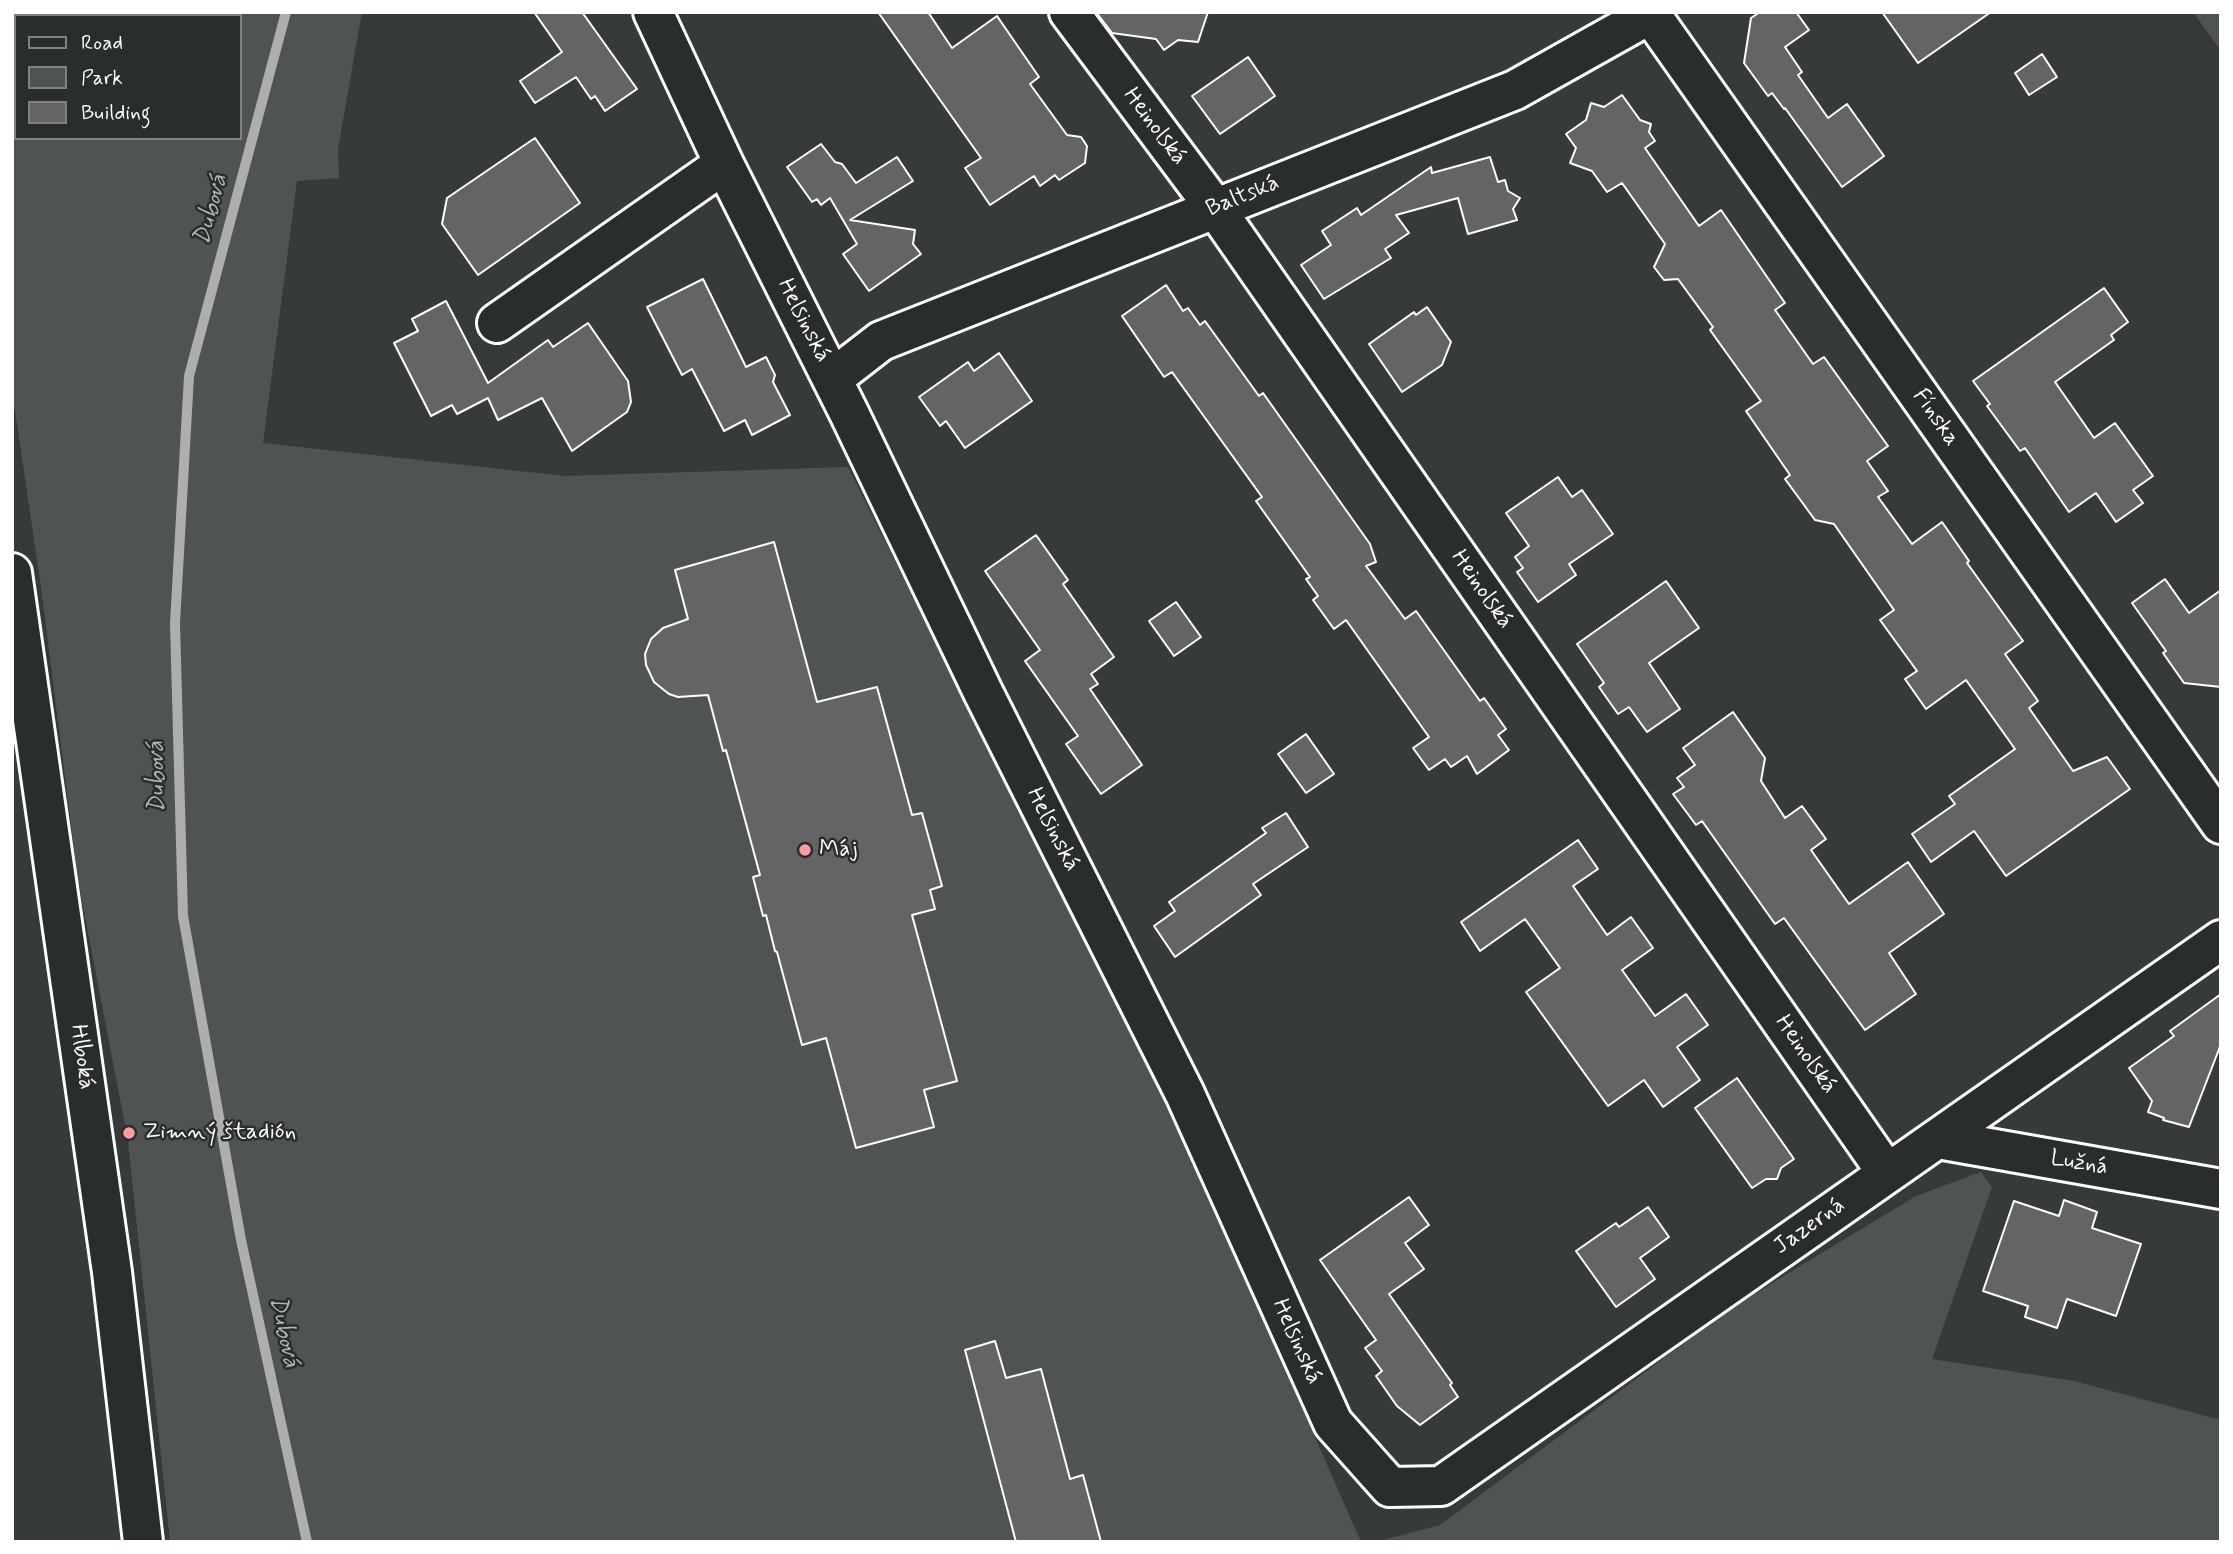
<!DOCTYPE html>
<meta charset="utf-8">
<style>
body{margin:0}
#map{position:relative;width:2233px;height:1554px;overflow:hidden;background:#373a3b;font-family:Mynerve,sans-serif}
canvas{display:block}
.frame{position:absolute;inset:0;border:14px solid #fff;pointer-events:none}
.legend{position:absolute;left:14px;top:14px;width:228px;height:126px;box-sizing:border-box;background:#2a2d2e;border:2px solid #7f8182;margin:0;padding:9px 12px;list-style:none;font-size:21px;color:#fff}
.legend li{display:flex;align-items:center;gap:14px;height:35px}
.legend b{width:35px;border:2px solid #7f8182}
</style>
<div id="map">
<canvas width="2233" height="1554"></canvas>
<div class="frame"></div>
<ul class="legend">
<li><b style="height:9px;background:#2a2d2e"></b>Road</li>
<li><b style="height:19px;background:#505354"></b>Park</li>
<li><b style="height:19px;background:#636465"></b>Building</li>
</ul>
</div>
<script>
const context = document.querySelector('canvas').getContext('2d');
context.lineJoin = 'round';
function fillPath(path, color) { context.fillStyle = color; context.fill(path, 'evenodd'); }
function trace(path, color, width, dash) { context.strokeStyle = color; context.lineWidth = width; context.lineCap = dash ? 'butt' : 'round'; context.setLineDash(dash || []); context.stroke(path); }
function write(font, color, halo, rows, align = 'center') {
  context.font = font + ' Mynerve,sans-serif'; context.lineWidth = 5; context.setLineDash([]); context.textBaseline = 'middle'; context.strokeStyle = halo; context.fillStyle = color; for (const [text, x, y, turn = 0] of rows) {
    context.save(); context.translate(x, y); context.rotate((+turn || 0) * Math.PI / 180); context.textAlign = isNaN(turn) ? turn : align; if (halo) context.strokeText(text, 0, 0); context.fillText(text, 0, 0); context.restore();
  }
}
fillPath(new Path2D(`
 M 67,12 L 362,12 L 338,149 L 339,178 L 297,181 L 263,443 L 565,476 L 848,467 L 1157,1086 L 1224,1230 L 1361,1542 L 170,1542 L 128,1141 L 78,880 L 41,587 L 12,390 L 12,123 L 16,111 L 16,138 L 240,138 L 240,16 L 64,16 Z
 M 2193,12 L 2221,12 L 2221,51 Z
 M 1981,1172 L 1992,1187 L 1932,1359 L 2074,1381 L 2221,1420 L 2221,1542 L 1375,1542 L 1440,1525 L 1734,1306 L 1916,1196 Z`), '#505354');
trace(new Path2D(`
 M 286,12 L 189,376 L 175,623 L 183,916 L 241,1240 L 307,1542`), '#adaeaf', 10);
const building = new Path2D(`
 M 534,12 L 582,12 L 637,89 L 605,111 L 595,96 L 591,99 L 576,77 L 535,103 L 520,81 L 562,52 Z
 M 878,12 L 928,12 L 952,48 L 997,16 L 1039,77 L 1030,84 L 1067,135 L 1081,137 L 1087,146 L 1085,163 L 1059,180 L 1055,175 L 1040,186 L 1034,176 L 990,205 L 965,168 L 981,158 Z
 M 1096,12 L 1208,12 L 1198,42 L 1178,40 L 1164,50 L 1156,39 L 1112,33 Z
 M 1760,12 L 1796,12 L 1809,30 L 1785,47 L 1802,72 L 1798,75 L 1828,118 L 1847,104 L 1884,156 L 1842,187 L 1785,108 L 1784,109 L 1772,93 L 1768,96 L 1744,63 L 1751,18 Z
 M 1882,12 L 1991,12 L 1918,63 Z
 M 2042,54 L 2057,77 L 2029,95 L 2015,73 Z
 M 1248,57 L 1275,96 L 1220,134 L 1192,96 Z
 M 1622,95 L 1640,120 L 1651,124 L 1649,132 L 1655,141 L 1645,148 L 1699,226 L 1721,210 L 1785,303 L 1775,310 L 1813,364 L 1824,357 L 1888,446 L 1867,461 L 1888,491 L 1878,497 L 1912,544 L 1942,522 L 1969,561 L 1967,563 L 2023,641 L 2005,654 L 2038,701 L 2029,708 L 2073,771 L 2107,757 L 2130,789 L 2006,876 L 1974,831 L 1931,862 L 1912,834 L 1955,804 L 1949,796 L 2015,749 L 1966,680 L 1926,709 L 1905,679 L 1917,671 L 1880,620 L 1894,610 L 1834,524 L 1815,520 L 1785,479 L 1790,475 L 1746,411 L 1761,401 L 1710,330 L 1713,327 L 1678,279 L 1664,280 L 1654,267 L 1665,244 L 1622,183 L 1607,192 L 1592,171 L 1570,163 L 1576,148 L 1566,134 L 1586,120 L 1591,103 L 1604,107 Z
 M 535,138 L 580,203 L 478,275 L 442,224 L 447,198 Z
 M 821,144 L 835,162 L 842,164 L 856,183 L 897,157 L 913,181 L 850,220 L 915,230 L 913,244 L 921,254 L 869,291 L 843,254 L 857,244 L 830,198 L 821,205 L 817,199 L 812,202 L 787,167 Z
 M 1490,157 L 1498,182 L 1505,180 L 1508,191 L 1520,198 L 1513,209 L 1517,220 L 1468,234 L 1458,198 L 1396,215 L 1409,233 L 1385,249 L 1391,258 L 1324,299 L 1301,265 L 1331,245 L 1322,231 L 1357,208 L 1361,215 L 1431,167 L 1432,173 Z
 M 703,279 L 746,367 L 766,357 L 775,375 L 773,382 L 790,415 L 752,435 L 745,420 L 724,431 L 692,369 L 682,375 L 647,307 Z
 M 1166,285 L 1183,311 L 1188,308 L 1200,325 L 1205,321 L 1259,396 L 1263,393 L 1370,544 L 1376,562 L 1366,566 L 1405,619 L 1416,611 L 1480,701 L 1484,698 L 1506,729 L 1498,735 L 1509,750 L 1477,774 L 1467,756 L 1451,767 L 1445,759 L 1429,770 L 1413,748 L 1429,737 L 1346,620 L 1334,629 L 1313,600 L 1318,596 L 1306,579 L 1310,577 L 1256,501 L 1262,497 L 1172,372 L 1164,377 L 1122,316 Z
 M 2104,288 L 2128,322 L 2111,335 L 2114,340 L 2055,382 L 2094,438 L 2115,423 L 2153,476 L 2133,490 L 2143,503 L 2116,522 L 2096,493 L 2069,512 L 2025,448 L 2020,451 L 1987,406 L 1990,404 L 1973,381 Z
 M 446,301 L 488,383 L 548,340 L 553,347 L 588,323 L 628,381 L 631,402 L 627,412 L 572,451 L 542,398 L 498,420 L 488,398 L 457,414 L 452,405 L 431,416 L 394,343 L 418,331 L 412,319 Z
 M 1427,307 L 1451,342 L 1442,365 L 1402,392 L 1369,344 L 1414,312 L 1416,315 Z
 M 999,353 L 1032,401 L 965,448 L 946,421 L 940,426 L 919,397 L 968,362 L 974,371 Z
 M 1558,477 L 1572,497 L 1582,490 L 1613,534 L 1569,564 L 1576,575 L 1538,602 L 1517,572 L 1523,568 L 1515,557 L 1529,546 L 1506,513 Z
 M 1036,535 L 1068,580 L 1063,584 L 1114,657 L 1091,674 L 1098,684 L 1090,689 L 1142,765 L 1101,794 L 1066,744 L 1078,736 L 1025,661 L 1040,650 L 985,571 Z
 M 774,542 L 817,702 L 877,687 L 912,815 L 922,813 L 942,886 L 930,890 L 935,909 L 912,915 L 957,1081 L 924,1090 L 934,1127 L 856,1148 L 826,1038 L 802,1045 L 777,952 L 775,951 L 766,915 L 763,916 L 753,877 L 760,875 L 726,750 L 723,751 L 708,695 L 678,697 L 669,694 L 654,682 L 646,665 L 645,654 L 651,639 L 663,628 L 688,619 L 675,570 Z
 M 2165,579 L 2189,613 L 2221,590 L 2221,687 L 2184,683 L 2163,653 L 2166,651 L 2132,603 Z
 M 1666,581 L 1699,628 L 1649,663 L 1680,709 L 1647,732 L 1629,707 L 1618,714 L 1599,687 L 1604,683 L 1577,644 Z
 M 1176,602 L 1201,637 L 1174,656 L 1149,621 Z
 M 1733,712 L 1765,758 L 1761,781 L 1785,818 L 1802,806 L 1826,839 L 1811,850 L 1849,904 L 1908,862 L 1944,914 L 1889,953 L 1916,994 L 1865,1030 L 1784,918 L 1775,924 L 1702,821 L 1696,825 L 1673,794 L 1684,787 L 1677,778 L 1695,765 L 1683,748 Z
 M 1306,734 L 1334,774 L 1306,793 L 1278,754 Z
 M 1286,813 L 1308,847 L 1253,884 L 1261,895 L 1175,957 L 1154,926 L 1175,911 L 1169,902 L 1266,833 L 1262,828 Z
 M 1578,840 L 1598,869 L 1573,886 L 1607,935 L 1631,917 L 1653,948 L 1622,970 L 1655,1016 L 1686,994 L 1708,1025 L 1677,1047 L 1700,1080 L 1663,1107 L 1644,1080 L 1608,1106 L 1526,992 L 1560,968 L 1525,919 L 1480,951 L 1461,922 Z
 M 2221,994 L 2221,1044 L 2189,1127 L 2163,1120 L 2164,1118 L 2148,1112 L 2152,1101 L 2129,1068 L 2174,1036 L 2170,1031 Z
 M 1737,1078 L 1794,1159 L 1781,1168 L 1777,1179 L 1766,1179 L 1752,1188 L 1695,1108 Z
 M 1409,1197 L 1429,1225 L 1405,1243 L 1424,1269 L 1389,1294 L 1452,1383 L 1450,1385 L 1458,1397 L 1420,1425 L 1397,1406 L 1376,1376 L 1382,1371 L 1365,1348 L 1376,1340 L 1320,1260 Z
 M 2064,1200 L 2097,1212 L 2092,1228 L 2141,1244 L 2116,1316 L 2067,1299 L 2057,1328 L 2025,1317 L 2028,1306 L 1983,1291 L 2014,1201 L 2059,1216 Z
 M 1648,1207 L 1669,1237 L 1640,1258 L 1655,1279 L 1616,1307 L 1576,1251 L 1616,1223 L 1619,1227 Z
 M 995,1341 L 1006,1378 L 1041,1369 L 1070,1479 L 1083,1475 L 1101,1542 L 1016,1542 L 965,1350 Z`);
fillPath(building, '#636465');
trace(building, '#fff', 2);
const minor = new Path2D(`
 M 653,12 L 724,164 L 849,413 L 983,692 L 1185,1094 L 1333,1423 L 1390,1487 L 1441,1486 L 2221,940
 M 1069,12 L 1215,208 L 1887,1173
 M 1649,12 L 2221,824
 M 30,16 L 32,12
 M 12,51 L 16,44
 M 497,323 L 724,164
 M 832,379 L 881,341 L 1515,90 L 1654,12
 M 12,573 L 112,1272 L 143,1542
 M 1938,1139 L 2221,1189`);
trace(minor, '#fff', 44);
trace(minor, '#2a2d2e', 38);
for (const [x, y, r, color] of [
 [805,850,7,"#ff9aa2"],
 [129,1133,7,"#ff9aa2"]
]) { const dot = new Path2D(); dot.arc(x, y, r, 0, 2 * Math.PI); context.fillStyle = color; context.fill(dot); trace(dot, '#2a2d2e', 2.5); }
write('23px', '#fff', '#2a2d2e', [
 ["Heinolská",1154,127,53],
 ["Baltská",1243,197,-22],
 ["Helsinská",803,321,63],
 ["Fínska",1935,418,55],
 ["Heinolská",1481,590,55],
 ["Helsinská",1052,830,63],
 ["Heinolská",1805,1055,55],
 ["Hlboká",81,1057,82],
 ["Lužná",2079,1164,10],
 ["Jazerná",1810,1227,-35],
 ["Helsinská",1296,1342,66]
]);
write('23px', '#fff', '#2a2d2e', [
 ["Máj",819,850],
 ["Zimný štadión",143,1133]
], 'left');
write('italic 24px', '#b4b5b5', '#2a2d2e', [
 ["Dubová",212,210,-75],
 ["Dubová",158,777,-91],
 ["Dubová",283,1332,78]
]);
</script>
